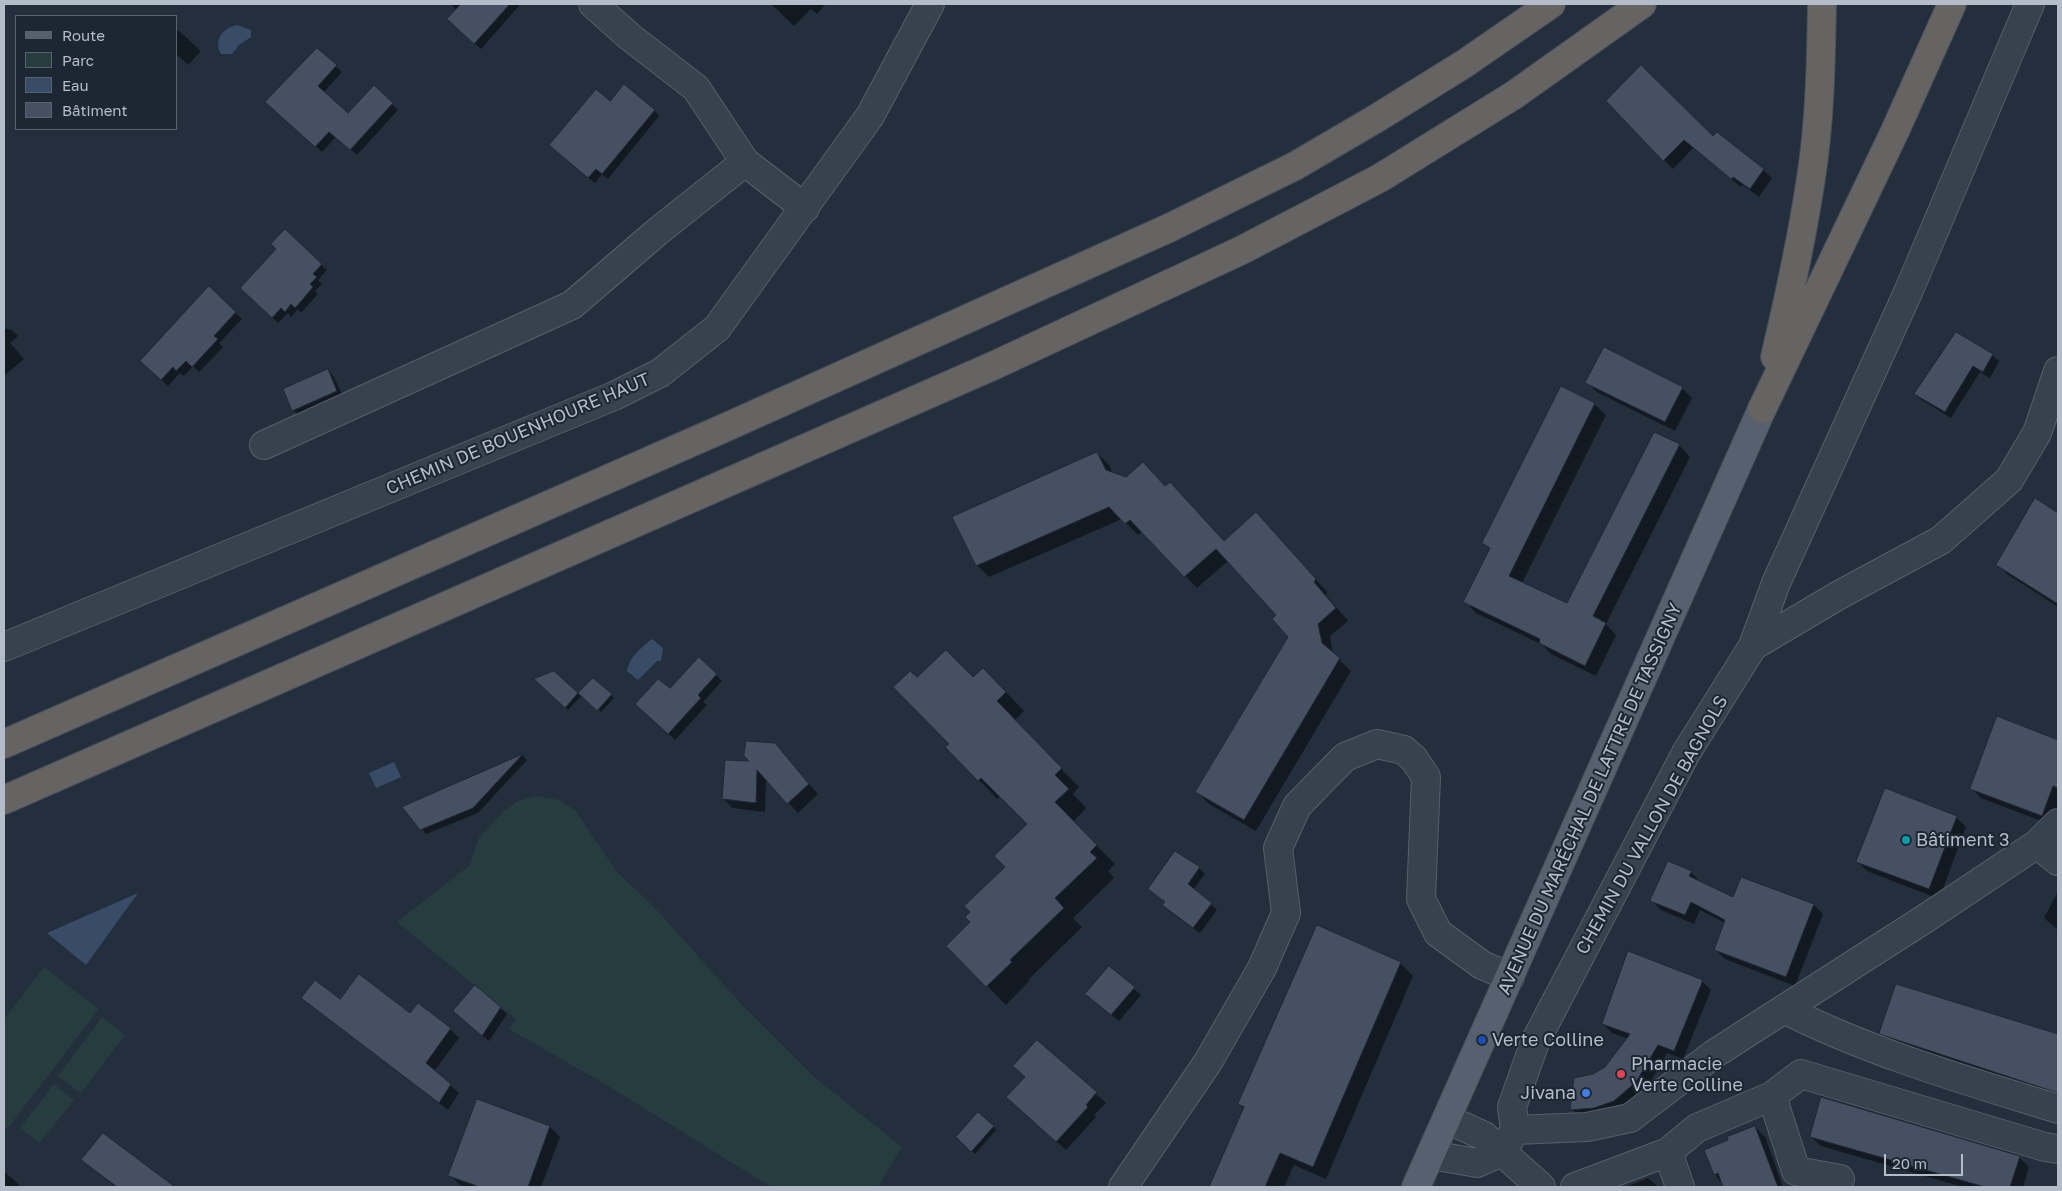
<!DOCTYPE html>
<meta charset="utf-8">
<style>
body{margin:0}
#map{position:relative;width:2062px;height:1191px;overflow:hidden;background:#242f3e;font-family:"Golos Text",sans-serif}
canvas{display:block}
.frame{position:absolute;inset:0;border:5px solid #b4bcc9;pointer-events:none}
.legend{position:absolute;left:15px;top:15px;width:162px;height:115px;box-sizing:border-box;background:#1d2633;border:1px solid #59626f;margin:0;padding:6px 9px;list-style:none;font-size:15px;color:#b4bcc9}
.legend li{display:flex;align-items:center;gap:10px;height:25px}
.legend b{width:25px;border:1px solid #59626f}
.scale{position:absolute;left:1884px;top:1154px;width:79px;height:22px;box-sizing:border-box;border:2px solid #b4bcc9;border-top:0;padding-left:6px;font-size:15px;line-height:18px;white-space:nowrap;color:#b4bcc9;-webkit-text-stroke:4px #1d2633;paint-order:stroke}
</style>
<div id="map">
<canvas width="2062" height="1191"></canvas>
<div class="frame"></div>
<ul class="legend">
<li><b style="height:6px;background:#56606e"></b>Route</li>
<li><b style="height:14px;background:#263c3f"></b>Parc</li>
<li><b style="height:14px;background:#394c67"></b>Eau</li>
<li><b style="height:14px;background:#455162"></b>Bâtiment</li>
</ul>
<div class="scale">20 m</div>
</div>
<script>
const context = document.querySelector('canvas').getContext('2d');
context.lineJoin = 'round';
function fillPath(path, color) { context.fillStyle = color; context.fill(path, 'evenodd'); }
function trace(path, color, width, dash) { context.strokeStyle = color; context.lineWidth = width; context.lineCap = dash ? 'butt' : 'round'; context.setLineDash(dash || []); context.stroke(path); }
function write(font, color, halo, rows, align = 'center') {
  context.font = font + ' "Golos Text",sans-serif'; context.lineWidth = 4; context.setLineDash([]); context.textBaseline = 'middle'; context.strokeStyle = halo; context.fillStyle = color; for (const [text, x, y, turn = 0] of rows) {
    context.save(); context.translate(x, y); context.rotate((+turn || 0) * Math.PI / 180); context.textAlign = isNaN(turn) ? turn : align; if (halo) context.strokeText(text, 0, 0); context.fillText(text, 0, 0); context.restore();
  }
}
fillPath(new Path2D(`
 M 537,796 L 559,800 L 575,810 L 617,872 L 654,907 L 742,1005 L 814,1077 L 902,1147 L 878,1187 L 771,1187 L 610,1087 L 509,1029 L 516,1019 L 397,922 L 470,865 L 479,838 L 503,812 L 518,801 Z
 M 44,967 L 99,1009 L 7,1129 L 4,1126 L 4,1019 Z
 M 102,1017 L 125,1035 L 81,1093 L 58,1076 Z
 M 54,1084 L 74,1100 L 40,1143 L 20,1128 Z`), '#263c3f');
fillPath(new Path2D(`
 M 237,25 L 251,30 L 251,37 L 239,45 L 232,54 L 221,54 C 213,40 223,28 237,25 Z
 M 652,639 L 663,648 L 661,661 L 657,661 L 638,680 L 627,671 C 629,657 642,647 652,639 Z
 M 394,762 L 401,777 L 376,788 L 369,773 Z
 M 138,893 L 86,965 L 47,933 Z`), '#394c67');
fillPath(new Path2D(`
 M 450,4 L 517,4 L 519,6 L 481,49 L 454,25 L 457,10 Z
 M 771,4 L 826,4 L 817,14 L 811,9 L 794,26 Z
 M 178,30 L 201,51 L 188,65 L 176,54 L 176,32 Z
 M 317,49 L 342,72 L 324,92 L 348,115 L 374,87 L 398,110 L 357,155 L 336,137 L 322,152 L 273,108 Z
 M 1607,101 L 1713,138 L 1763,170 L 1772,178 L 1759,197 L 1743,185 L 1741,187 L 1693,148 L 1673,169 Z
 M 611,102 L 654,110 L 659,116 L 608,179 L 602,174 L 595,183 L 556,151 Z
 M 285,231 L 327,270 L 318,280 L 322,284 L 315,291 L 318,294 L 301,313 L 298,309 L 291,317 L 288,313 L 278,323 L 241,288 L 278,249 Z
 M 209,288 L 242,319 L 219,343 L 223,347 L 199,372 L 193,366 L 184,376 L 180,373 L 168,386 L 148,367 Z
 M 4,328 L 12,330 L 18,336 L 10,343 L 24,359 L 4,376 Z
 M 1940,354 L 1992,355 L 1999,361 L 1990,378 L 1980,372 L 1951,418 L 1922,400 L 1915,394 Z
 M 328,370 L 334,377 L 343,397 L 299,416 L 293,410 Z
 M 1587,382 L 1682,388 L 1692,398 L 1675,431 L 1597,392 Z
 M 1594,404 L 1606,415 L 1522,583 L 1568,605 L 1679,445 L 1690,457 L 1606,624 L 1616,635 L 1596,676 L 1551,654 L 1543,645 L 1476,613 L 1465,601 L 1491,550 L 1484,543 Z
 M 1097,453 L 1109,465 L 1113,474 L 1166,487 L 1224,543 L 1268,526 L 1327,592 L 1326,595 L 1348,621 L 1330,636 L 1333,654 L 1351,671 L 1256,831 L 1209,804 L 1197,792 L 1289,637 L 1277,615 L 1228,561 L 1197,588 L 1143,531 L 1138,535 L 1122,519 L 989,577 L 977,565 Z
 M 2036,500 L 2058,514 L 2058,607 L 2007,574 L 1997,564 Z
 M 699,659 L 722,681 L 703,702 L 707,705 L 675,740 L 643,710 L 670,690 Z
 M 554,673 L 578,695 L 593,679 L 614,698 L 601,712 L 582,695 L 568,710 L 536,680 Z
 M 917,679 L 973,679 L 1002,688 L 1024,711 L 1014,721 L 1079,787 L 1073,794 L 1086,808 L 1073,822 L 1115,864 L 1108,871 L 1114,878 L 1073,918 L 1082,927 L 1028,980 L 1029,981 L 1006,1005 L 948,946 L 972,922 L 1006,867 L 1029,824 L 1001,796 L 997,799 L 979,780 L 951,744 Z
 M 1998,717 L 2058,741 L 2058,808 L 2052,825 L 1981,798 L 1971,788 Z
 M 775,745 L 818,794 L 798,813 L 766,778 L 765,812 L 732,808 L 723,798 Z
 M 522,755 L 527,760 L 478,813 L 426,834 L 404,807 Z
 M 1956,817 L 1966,827 L 1939,899 L 1867,871 L 1857,861 Z
 M 1199,868 L 1205,874 L 1193,890 L 1217,910 L 1200,933 L 1169,911 L 1164,905 L 1166,903 L 1150,889 Z
 M 1691,872 L 1700,882 L 1734,899 L 1814,905 L 1823,914 L 1795,986 L 1725,959 L 1716,950 L 1725,923 L 1700,910 L 1694,924 L 1661,910 L 1652,901 Z
 M 2058,891 L 2058,930 L 2044,918 Z
 M 1400,963 L 1413,976 L 1326,1179 L 1294,1165 L 1284,1187 L 1211,1187 L 1244,1109 L 1239,1104 Z
 M 1110,968 L 1141,995 L 1119,1021 L 1094,1001 Z
 M 1702,981 L 1711,990 L 1683,1059 L 1667,1053 L 1645,1091 L 1628,1107 L 1581,1118 L 1572,1109 L 1593,1076 L 1606,1068 L 1629,1039 L 1612,1033 L 1603,1024 Z
 M 1897,986 L 2058,1036 L 2058,1100 L 1893,1045 L 1881,1033 Z
 M 475,987 L 507,1014 L 489,1041 L 461,1018 Z
 M 302,998 L 340,1001 L 410,1015 L 418,1005 L 450,1029 L 459,1038 L 434,1071 L 459,1093 L 448,1110 Z
 M 1038,1042 L 1106,1103 L 1094,1115 L 1096,1117 L 1066,1150 L 1017,1107 Z
 M 978,1113 L 996,1130 L 975,1154 L 958,1137 Z
 M 550,1127 L 560,1137 L 541,1187 L 465,1187 L 460,1185 L 450,1175 Z
 M 1755,1127 L 1765,1137 L 1783,1187 L 1724,1187 L 1715,1174 L 1729,1141 Z
 M 103,1134 L 173,1187 L 115,1187 L 83,1160 Z
 M 1811,1137 L 2019,1157 L 2029,1167 L 2023,1187 L 1963,1187 L 1821,1146 Z
 M 4,1172 L 13,1179 L 21,1187 L 4,1187 Z
 M 1648,1178 L 1658,1187 L 1626,1187 Z`), '#0007');
const building = new Path2D(`
 M 461,4 L 510,4 L 474,44 L 447,19 Z
 M 317,48 L 337,65 L 318,86 L 348,113 L 374,85 L 393,103 L 350,150 L 329,132 L 315,147 L 265,102 Z
 M 1641,65 L 1713,136 L 1717,132 L 1764,169 L 1750,189 L 1733,177 L 1731,179 L 1684,140 L 1663,161 L 1606,101 Z
 M 624,84 L 655,110 L 602,174 L 596,169 L 588,178 L 549,145 L 596,89 L 610,101 Z
 M 285,229 L 322,264 L 313,274 L 317,277 L 310,284 L 313,287 L 303,299 L 295,308 L 291,304 L 285,312 L 281,308 L 272,318 L 240,288 L 276,249 L 271,244 Z
 M 209,286 L 236,312 L 214,336 L 218,339 L 192,367 L 186,361 L 176,371 L 173,367 L 161,380 L 140,361 Z
 M 1956,332 L 1993,354 L 1983,372 L 1973,366 L 1945,412 L 1914,394 Z
 M 1604,347 L 1683,387 L 1665,422 L 1585,383 Z
 M 328,369 L 337,391 L 292,411 L 283,389 Z
 M 1561,386 L 1595,403 L 1509,576 L 1567,603 L 1654,432 L 1680,444 L 1593,616 L 1606,623 L 1585,666 L 1539,643 L 1540,639 L 1463,602 L 1490,548 L 1482,543 Z
 M 1097,452 L 1106,470 L 1126,477 L 1143,462 L 1165,486 L 1170,482 L 1224,541 L 1256,512 L 1316,579 L 1314,582 L 1336,608 L 1318,624 L 1322,643 L 1340,658 L 1244,820 L 1195,792 L 1288,637 L 1272,619 L 1276,615 L 1216,549 L 1184,577 L 1130,520 L 1125,524 L 1109,507 L 976,566 L 952,517 Z
 M 2035,498 L 2058,513 L 2058,604 L 1996,565 Z
 M 946,650 L 973,677 L 983,668 L 1006,692 L 997,701 L 1062,768 L 1055,775 L 1069,789 L 1055,802 L 1097,845 L 1090,852 L 1097,858 L 1055,898 L 1064,908 L 1010,960 L 1012,962 L 986,987 L 946,946 L 970,922 L 965,917 L 970,912 L 964,906 L 1005,867 L 994,856 L 1027,824 L 981,778 L 978,781 L 945,747 L 949,744 L 893,687 L 910,671 L 917,677 Z
 M 699,657 L 717,674 L 698,695 L 701,698 L 668,734 L 635,704 L 658,679 L 670,688 Z
 M 554,671 L 578,693 L 565,708 L 534,679 Z
 M 593,678 L 612,694 L 597,711 L 578,693 Z
 M 1997,716 L 2058,740 L 2058,788 L 2053,786 L 2042,816 L 1970,789 Z
 M 746,741 L 775,743 L 809,784 L 787,804 L 757,770 L 756,803 L 722,799 L 725,760 L 749,761 L 744,756 Z
 M 523,754 L 473,808 L 420,830 L 402,807 Z
 M 1885,788 L 1957,816 L 1929,889 L 1856,862 Z
 M 1175,851 L 1200,867 L 1188,884 L 1212,903 L 1193,928 L 1162,905 L 1165,902 L 1148,889 Z
 M 1668,861 L 1692,871 L 1689,876 L 1733,897 L 1741,877 L 1814,904 L 1786,977 L 1714,950 L 1725,920 L 1691,902 L 1685,915 L 1650,901 Z
 M 1317,925 L 1401,962 L 1313,1167 L 1280,1153 L 1265,1187 L 1209,1187 L 1244,1107 L 1238,1104 Z
 M 1628,951 L 1703,980 L 1674,1051 L 1658,1045 L 1636,1082 L 1614,1101 L 1594,1108 L 1570,1110 L 1574,1078 L 1593,1074 L 1605,1067 L 1630,1034 L 1602,1024 Z
 M 1109,966 L 1135,987 L 1111,1015 L 1085,994 Z
 M 359,974 L 410,1013 L 418,1003 L 451,1028 L 426,1063 L 451,1084 L 439,1103 L 301,998 L 315,980 L 340,999 Z
 M 1896,984 L 2058,1034 L 2058,1093 L 1879,1034 Z
 M 475,985 L 501,1007 L 482,1036 L 453,1011 Z
 M 1037,1040 L 1097,1092 L 1086,1105 L 1088,1107 L 1056,1142 L 1006,1097 L 1025,1077 L 1013,1066 Z
 M 1821,1097 L 2020,1156 L 2010,1187 L 1985,1187 L 1810,1137 Z
 M 477,1099 L 550,1126 L 528,1187 L 480,1187 L 448,1176 Z
 M 978,1112 L 994,1126 L 971,1152 L 956,1137 Z
 M 1755,1126 L 1778,1187 L 1723,1187 L 1718,1173 L 1714,1175 L 1704,1150 L 1728,1140 L 1727,1137 Z
 M 103,1133 L 175,1187 L 117,1187 L 81,1160 Z`);
fillPath(building, '#455162');
trace(building, '#1f2835', 1);
const minor = new Path2D(`
 M 593,4 L 630,37 L 696,88 L 745,162
 M 264,445 L 572,305 L 657,232 L 745,162 L 805,208
 M 1753,646 L 1776,583 L 1909,290 L 2030,4
 M 4,647 L 614,396 L 660,373 L 717,328 L 870,116 L 930,4
 M 2037,844 L 2058,861
 M 1784,1009 C 1871,1053 1965,1080 2058,1109
 M 1772,1096 L 1801,1074 L 2045,1147 L 2058,1149
 M 1515,1130 L 1587,1127 L 1630,1118 L 1714,1054 L 1926,918 L 2037,844 L 2058,823
 M 1668,1152 L 1697,1128 L 1772,1096 L 1796,1171 L 1840,1179
 M 1431,1155 L 1477,1163 L 1502,1152 L 1484,1136 L 1447,1119
 M 1123,1187 L 1208,1062 L 1262,968 L 1286,913 L 1278,848 L 1297,806 L 1345,757 L 1377,744 L 1404,750 L 1414,759 L 1426,777 L 1421,899 L 1438,933 L 1482,965 L 1510,977
 M 1541,1187 L 1502,1152 L 1515,1130 L 1512,1107 L 1535,1042 L 1686,753 L 1753,646 L 1839,595 L 1941,540 L 2009,480 L 2037,433 L 2058,371
 M 1575,1187 L 1668,1152 L 1680,1187`);
const primary = new Path2D(`
 M 1416,1187 L 1762,409`);
const trunk = new Path2D(`
 M 1775,357 C 1789,298 1802,238 1811,178 C 1820,121 1821,62 1822,4
 M 1762,409 L 1895,131 L 1952,4
 M 4,744 L 731,425 L 1169,228 L 1295,166 L 1377,118 L 1464,64 L 1551,4
 M 4,800 L 995,365 L 1242,250 L 1380,178 L 1514,95 L 1642,4`);
trace(minor, '#565f6c', 30);
trace(primary, '#414a57', 30);
trace(trunk, '#434c59', 30);
trace(minor, '#38414e', 28);
trace(primary, '#56606e', 28);
trace(trunk, '#656462', 28);
for (const [x, y, r, color] of [
 [1906,840,5,"#0f9aa8"],
 [1482,1040,5,"#1a4fb4"],
 [1621,1074,5,"#e0444e"],
 [1586,1093,5,"#3f7fe0"]
]) { const dot = new Path2D(); dot.arc(x, y, r, 0, 2 * Math.PI); context.fillStyle = color; context.fill(dot); trace(dot, '#1d2633', 2); }
write('18px', '#b4bcc9', '#1d2633', [
 ["CHEMIN DE BOUENHOURE HAUT",518,434,-23],
 ["AVENUE DU MARÉCHAL DE LATTRE DE TASSIGNY",1590,799,-66],
 ["CHEMIN DU VALLON DE BAGNOLS",1652,825,-61]
]);
write('18px', '#b4bcc9', '#1d2633', [
 ["Bâtiment 3",1916,840],
 ["Verte Colline",1492,1040],
 ["Pharmacie",1631,1064],
 ["Verte Colline",1631,1085],
 ["Jivana",1576,1093,"right"]
], 'left');
</script>
